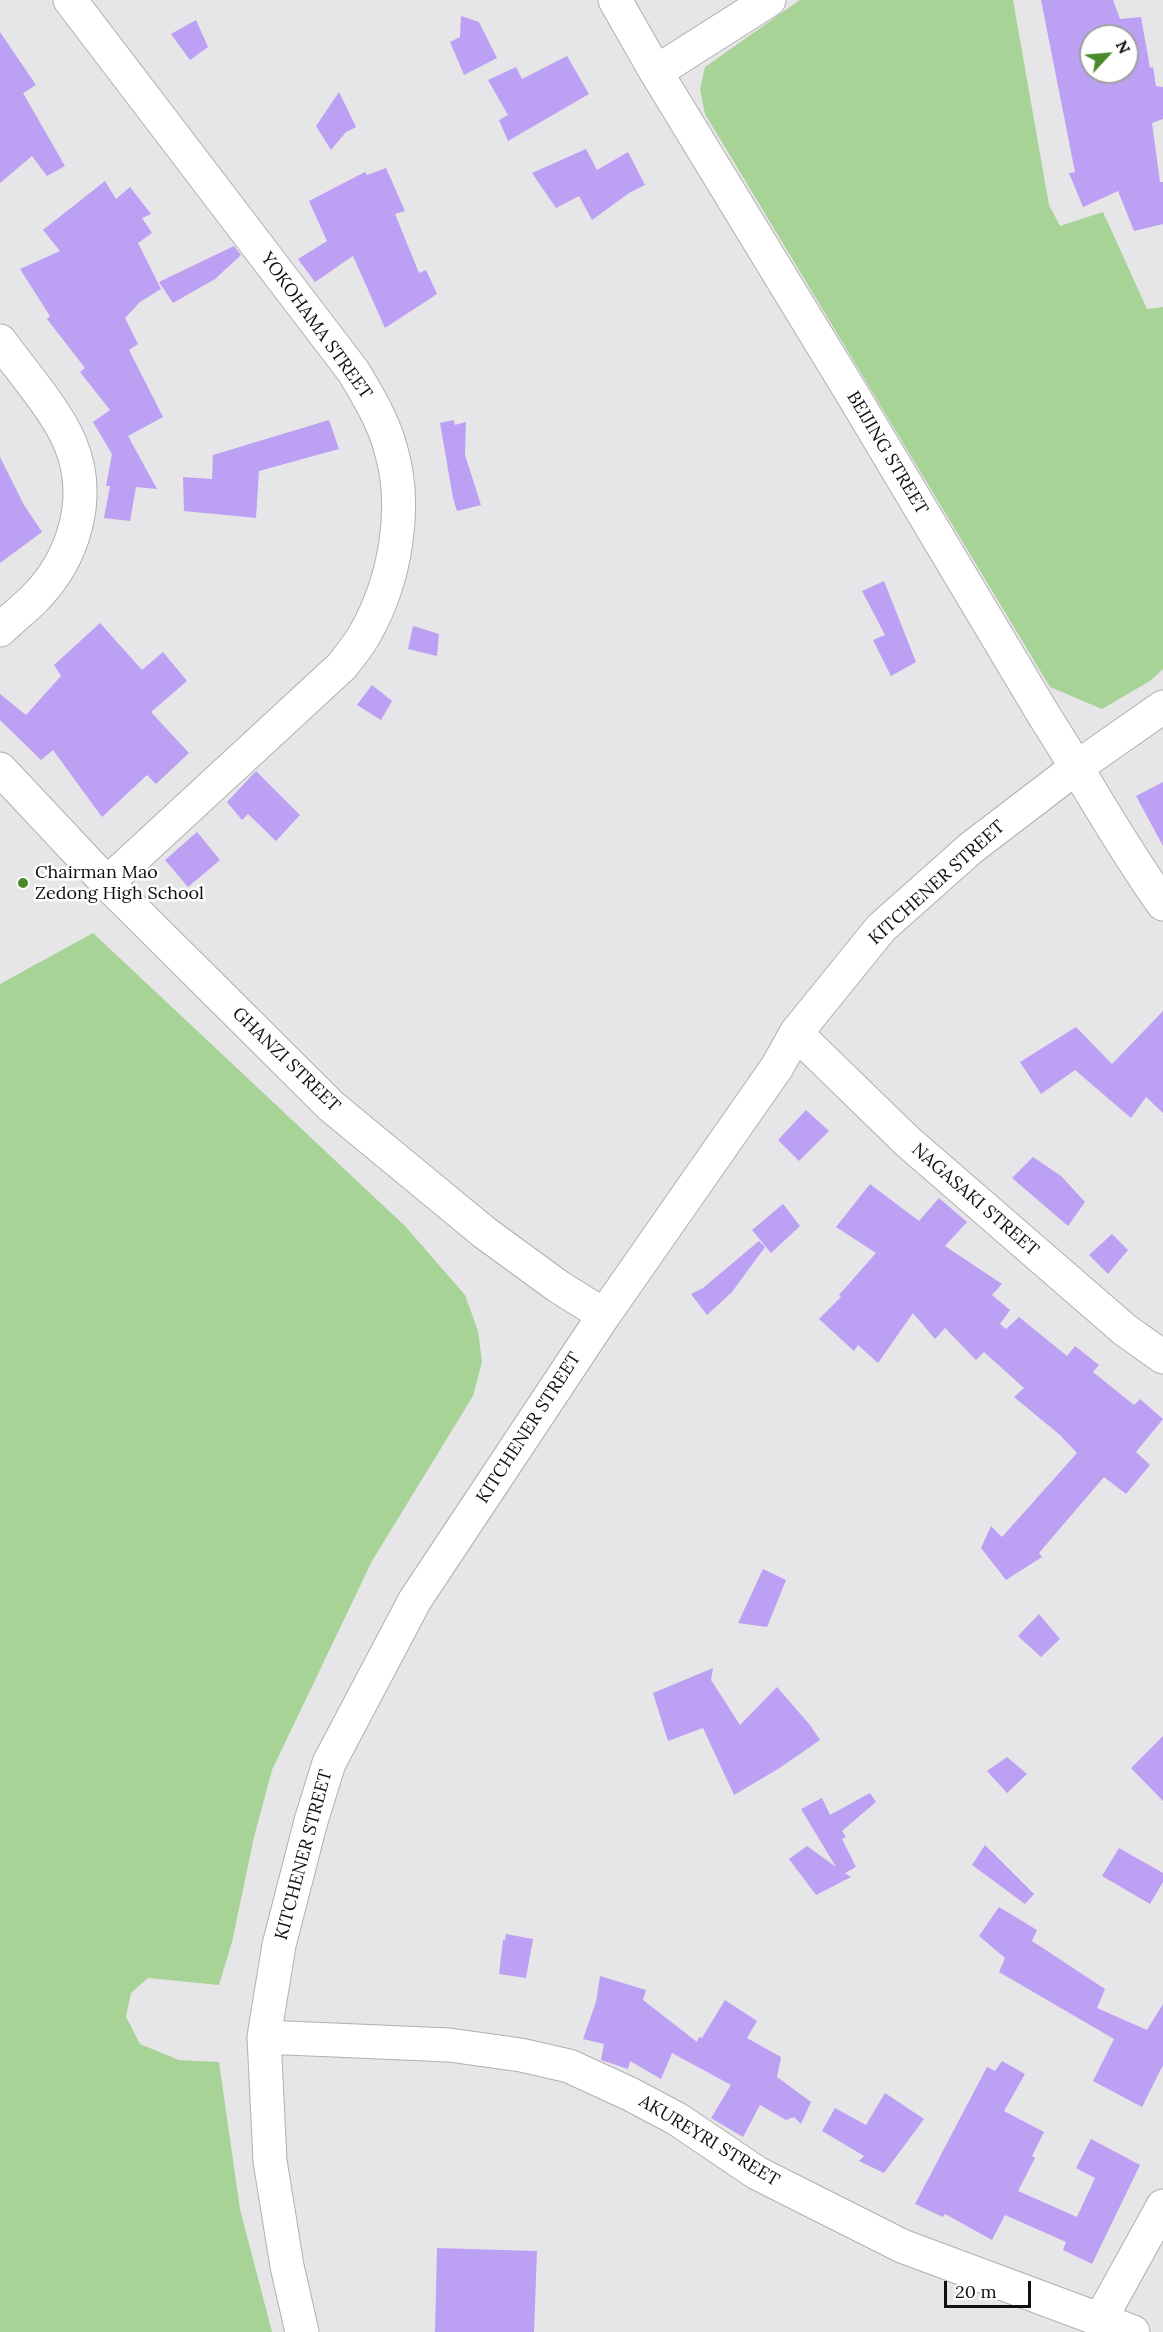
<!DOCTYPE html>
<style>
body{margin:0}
#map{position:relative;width:1163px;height:2332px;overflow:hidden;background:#e6e5e8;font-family:Lora,serif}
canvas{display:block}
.north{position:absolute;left:1079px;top:24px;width:60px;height:60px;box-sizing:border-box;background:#fff;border:2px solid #9f9f9f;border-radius:50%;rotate:64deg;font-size:16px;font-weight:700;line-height:24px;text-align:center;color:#0f0f10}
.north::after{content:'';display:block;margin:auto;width:21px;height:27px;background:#4b8a2b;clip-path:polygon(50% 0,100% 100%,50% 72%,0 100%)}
.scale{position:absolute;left:944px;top:2281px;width:87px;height:27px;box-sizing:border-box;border:3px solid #0f0f10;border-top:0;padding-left:8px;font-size:18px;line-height:21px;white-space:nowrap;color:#0f0f10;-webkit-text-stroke:4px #fff;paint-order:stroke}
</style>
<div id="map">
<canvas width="1163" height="2332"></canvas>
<div class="north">N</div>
<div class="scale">20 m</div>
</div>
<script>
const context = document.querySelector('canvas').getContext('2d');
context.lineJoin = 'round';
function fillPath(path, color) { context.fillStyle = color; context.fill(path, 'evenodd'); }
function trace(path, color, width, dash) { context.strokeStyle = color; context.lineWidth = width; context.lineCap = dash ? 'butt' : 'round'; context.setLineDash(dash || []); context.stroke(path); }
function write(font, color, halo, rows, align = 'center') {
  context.font = font + ' Lora,serif'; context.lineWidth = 5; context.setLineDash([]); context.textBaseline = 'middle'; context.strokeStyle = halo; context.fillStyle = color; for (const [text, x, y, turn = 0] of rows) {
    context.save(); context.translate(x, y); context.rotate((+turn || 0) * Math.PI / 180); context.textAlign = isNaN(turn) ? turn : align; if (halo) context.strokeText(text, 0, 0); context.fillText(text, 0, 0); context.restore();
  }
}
fillPath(new Path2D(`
 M 800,0 L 1013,0 L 1049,205 L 1060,226 L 1103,212 L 1147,309 L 1163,307 L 1163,669 L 1150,681 L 1102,709 L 1050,687 L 705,114 L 700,89 L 705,67 Z
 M 93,933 L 405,1226 L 465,1295 L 478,1331 L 482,1362 L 473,1396 L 372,1561 L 272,1770 L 254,1837 L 232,1942 L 219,1985 L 148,1978 L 131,1993 L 126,2017 L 140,2044 L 179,2060 L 219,2062 L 240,2209 L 272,2332 L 0,2332 L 0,984 Z`), '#a8d396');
fillPath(new Path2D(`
 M 1041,0 L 1113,0 L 1120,19 L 1141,17 L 1150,68 L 1153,67 L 1156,86 L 1163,87 L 1163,119 L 1152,123 L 1160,182 L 1163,182 L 1163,224 L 1134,231 L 1118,191 L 1083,207 L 1069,173 L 1075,172 ZM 1091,36 L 1127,36 L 1127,72 L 1091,72 Z
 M 461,16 L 479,22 L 497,58 L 464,75 L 450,42 L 460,37 Z
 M 196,20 L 208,47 L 190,60 L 171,34 Z
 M 0,32 L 36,85 L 23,93 L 65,166 L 47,176 L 32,156 L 0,183 Z
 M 567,56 L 589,94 L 508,141 L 499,120 L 508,115 L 488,80 L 516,67 L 522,79 Z
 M 339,92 L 356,127 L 346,132 L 331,150 L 316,126 Z
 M 586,149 L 597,170 L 628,152 L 645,185 L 629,193 L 592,220 L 579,196 L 556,208 L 532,173 Z
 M 386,168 L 405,211 L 395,214 L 419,273 L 426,270 L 437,294 L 385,328 L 353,256 L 315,282 L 298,259 L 327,241 L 309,201 L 365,172 L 367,175 Z
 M 105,181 L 116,199 L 130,187 L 151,214 L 142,218 L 152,233 L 138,243 L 161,289 L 140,302 L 125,318 L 138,344 L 129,350 L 163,417 L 128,436 L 157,489 L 136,487 L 130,521 L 104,518 L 110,486 L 106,486 L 112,454 L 93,422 L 110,410 L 80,372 L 85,368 L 47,319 L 50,316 L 20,269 L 60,251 L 43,230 Z
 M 234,246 L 241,255 L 215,279 L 173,303 L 159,282 Z
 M 329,420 L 339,449 L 259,471 L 256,518 L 184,511 L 183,477 L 212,479 L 213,455 Z
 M 454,420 L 455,425 L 466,422 L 465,455 L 481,505 L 457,511 L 453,498 L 440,423 Z
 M 0,457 L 24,505 L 42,532 L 0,563 Z
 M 884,581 L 916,662 L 891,676 L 873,640 L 885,635 L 862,591 Z
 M 100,623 L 142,670 L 163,652 L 187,681 L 151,712 L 189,753 L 156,784 L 147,775 L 102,817 L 53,750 L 41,760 L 0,720 L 0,694 L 26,715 L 61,676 L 54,665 Z
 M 413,626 L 439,634 L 437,656 L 408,649 Z
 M 372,685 L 392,701 L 381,720 L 357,705 Z
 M 256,771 L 300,815 L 276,841 L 248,814 L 242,820 L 227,802 Z
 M 1163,782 L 1163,846 L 1136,796 Z
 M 197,832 L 220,860 L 188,887 L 165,860 Z
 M 1163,1011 L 1163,1113 L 1146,1097 L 1131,1118 L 1075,1070 L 1041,1094 L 1020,1062 L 1076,1027 L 1112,1064 Z
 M 806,1110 L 829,1131 L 799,1161 L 778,1140 Z
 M 1033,1157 L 1061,1176 L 1085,1202 L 1068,1226 L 1012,1178 Z
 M 870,1184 L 919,1221 L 939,1198 L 967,1222 L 945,1246 L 1002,1284 L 992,1295 L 1010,1310 L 1000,1324 L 1006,1329 L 1019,1317 L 1067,1356 L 1075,1346 L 1099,1365 L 1093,1372 L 1134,1405 L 1140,1399 L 1163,1419 L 1136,1452 L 1150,1465 L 1126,1494 L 1104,1477 L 1039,1553 L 1042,1557 L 1006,1580 L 981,1548 L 991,1526 L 1002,1537 L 1077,1453 L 1060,1435 L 1014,1397 L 1024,1388 L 984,1352 L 976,1360 L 945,1328 L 935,1339 L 913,1313 L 878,1363 L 858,1345 L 854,1351 L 819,1319 L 841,1297 L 839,1295 L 876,1253 L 836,1227 Z
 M 783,1204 L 800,1226 L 771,1253 L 752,1230 Z
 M 1112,1234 L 1128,1250 L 1108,1274 L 1089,1255 Z
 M 759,1241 L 765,1247 L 732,1292 L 707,1315 L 691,1294 L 703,1288 Z
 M 763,1569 L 786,1580 L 767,1627 L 738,1623 Z
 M 1039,1614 L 1060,1639 L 1041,1657 L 1018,1636 Z
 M 713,1668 L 711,1680 L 740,1725 L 777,1687 L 810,1725 L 820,1740 L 778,1769 L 734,1795 L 703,1728 L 668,1741 L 653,1693 Z
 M 1163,1736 L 1163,1801 L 1131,1768 Z
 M 1007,1757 L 1027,1774 L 1007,1793 L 987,1771 Z
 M 870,1793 L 876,1802 L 842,1831 L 846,1837 L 842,1839 L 856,1867 L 845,1873 L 851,1877 L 816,1895 L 789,1859 L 807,1846 L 836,1867 L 801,1809 L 822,1798 L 830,1815 Z
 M 985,1845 L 1034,1894 L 1025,1904 L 972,1865 Z
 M 1119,1848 L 1163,1873 L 1163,1882 L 1150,1904 L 1102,1876 Z
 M 999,1907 L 1037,1930 L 1032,1941 L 1105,1989 L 1097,2008 L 1147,2030 L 1163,2004 L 1163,2065 L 1142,2107 L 1093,2081 L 1114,2039 L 999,1972 L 1005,1958 L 979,1936 Z
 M 506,1934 L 533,1939 L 526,1978 L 499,1974 L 503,1940 L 505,1940 Z
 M 600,1976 L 646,1990 L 643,2000 L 697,2042 L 699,2037 L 702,2038 L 725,2000 L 757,2021 L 747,2038 L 781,2057 L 777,2077 L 811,2102 L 801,2124 L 794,2117 L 786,2120 L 760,2105 L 743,2137 L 711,2118 L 731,2085 L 672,2053 L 661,2079 L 630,2061 L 628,2069 L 601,2060 L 604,2044 L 583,2039 L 596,2002 Z
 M 1002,2061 L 1025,2074 L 1004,2111 L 1044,2132 L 1032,2156 L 1035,2158 L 1018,2191 L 1077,2217 L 1095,2178 L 1076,2168 L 1091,2139 L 1140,2165 L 1092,2264 L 1063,2250 L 1066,2242 L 1005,2215 L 992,2240 L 945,2214 L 943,2217 L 915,2204 L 987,2067 L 995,2071 Z
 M 885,2093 L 924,2119 L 884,2173 L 859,2161 L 864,2156 L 822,2131 L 835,2108 L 866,2125 Z
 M 437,2248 L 537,2251 L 534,2332 L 435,2332 Z`), '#bca0f3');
const minor = new Path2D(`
 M 70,0 L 353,371 C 368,396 384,422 391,450 C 408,508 395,580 366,632 C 360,644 350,655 342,666 L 107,883
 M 615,0 L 656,72 L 851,392 L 1045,717 C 1085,779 1120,844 1163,904
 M 656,72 L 769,0
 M 0,341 C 21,370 57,411 70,443 C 93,497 74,559 34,599 C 23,610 11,619 0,630
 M 0,769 L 107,883 L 331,1106 L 485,1233 L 559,1287 L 604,1315
 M 796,1033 L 907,1141 L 1125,1330 L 1163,1357
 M 264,2037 L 449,2045 L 521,2055 L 569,2066 L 630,2094 L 677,2119 L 757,2173 L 902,2246 L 1133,2332
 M 1100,2320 L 1163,2206
 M 302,2332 L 287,2266 L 270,2161 L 264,2037 L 279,1945 L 311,1821 L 329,1763 L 415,1600 L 604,1315 L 777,1067 L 796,1033 L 881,928 L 971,848 L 1077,767 L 1163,707`);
trace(minor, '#b0afb2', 35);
trace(minor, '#fff', 33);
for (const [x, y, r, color] of [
 [23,883,6,"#4b8a2b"]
]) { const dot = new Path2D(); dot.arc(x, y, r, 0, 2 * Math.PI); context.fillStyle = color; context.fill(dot); trace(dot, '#fff', 2); }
write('18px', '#0f0f10', '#fff', [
 ["YOKOHAMA STREET",316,326,54],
 ["BEIJING STREET",887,453,59],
 ["KITCHENER STREET",937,883,-42],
 ["GHANZI STREET",286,1060,44],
 ["NAGASAKI STREET",975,1200,41],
 ["KITCHENER STREET",529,1428,-57],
 ["KITCHENER STREET",304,1855,-75],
 ["AKUREYRI STREET",709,2141,31]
]);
write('18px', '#0f0f10', '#fff', [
 ["Chairman Mao",35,873],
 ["Zedong High School",35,894]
], 'left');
</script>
